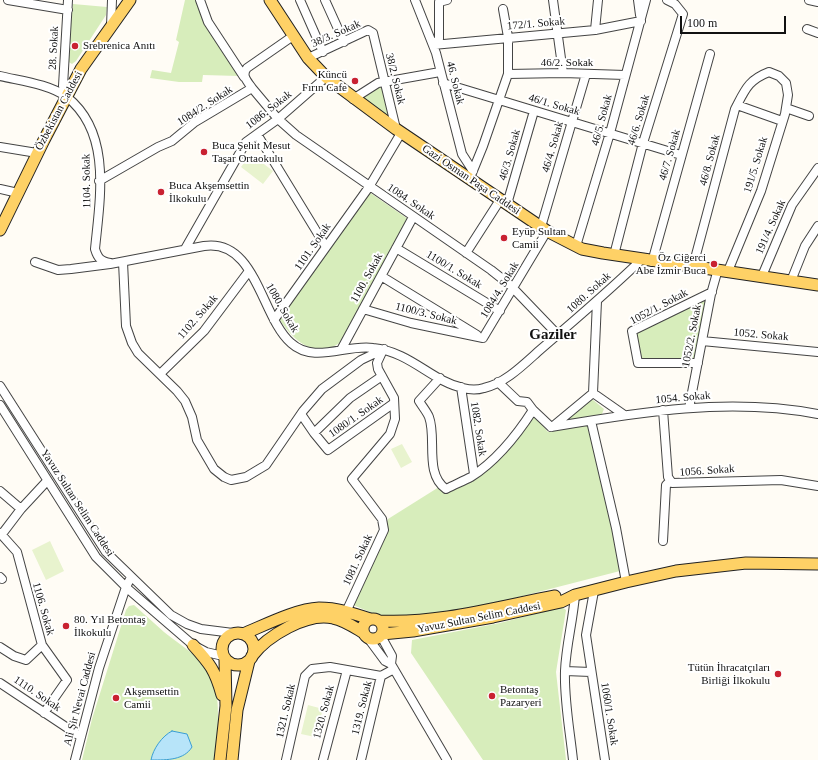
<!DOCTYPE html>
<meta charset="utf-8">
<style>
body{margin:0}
#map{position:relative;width:818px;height:760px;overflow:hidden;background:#fffcf5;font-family:Georgia,serif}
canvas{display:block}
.scale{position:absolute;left:680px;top:16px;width:106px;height:18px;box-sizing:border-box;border:2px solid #111;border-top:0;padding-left:5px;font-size:12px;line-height:14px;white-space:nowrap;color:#111;-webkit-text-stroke:3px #fff;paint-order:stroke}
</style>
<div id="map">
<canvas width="818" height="760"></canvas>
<div class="scale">100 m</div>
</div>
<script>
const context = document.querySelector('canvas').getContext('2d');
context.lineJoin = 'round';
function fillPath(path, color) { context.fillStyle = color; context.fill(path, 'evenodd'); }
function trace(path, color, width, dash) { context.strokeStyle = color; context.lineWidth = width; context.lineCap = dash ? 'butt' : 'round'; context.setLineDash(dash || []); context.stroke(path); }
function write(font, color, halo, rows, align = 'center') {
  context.font = font + ' Georgia,serif'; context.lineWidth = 4; context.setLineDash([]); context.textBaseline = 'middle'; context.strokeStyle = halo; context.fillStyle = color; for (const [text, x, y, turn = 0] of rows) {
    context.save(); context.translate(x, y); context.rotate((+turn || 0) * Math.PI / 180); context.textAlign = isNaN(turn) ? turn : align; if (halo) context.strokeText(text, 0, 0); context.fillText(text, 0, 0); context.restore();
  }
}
fillPath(new Path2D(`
 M 185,0 L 197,0 L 239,76 L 203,75 L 202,82 L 179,82 L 150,78 L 152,70 L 171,73 L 179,42 L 176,40 Z
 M 73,4 L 107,7 L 106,15 L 76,61 L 72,64 L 67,61 Z
 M 383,84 L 392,122 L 359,98 Z
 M 369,192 L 408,219 L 342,341 C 318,361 294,342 280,320 L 282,315 Z
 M 710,296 L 697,361 L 639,361 L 634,334 Z
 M 592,399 L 604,409 L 601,416 L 564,421 Z
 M 532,412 L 548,432 L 590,422 L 620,571 L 472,609 L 429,616 L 377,615 L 353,605 L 388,519 L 439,487 L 446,489 L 482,469 Z
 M 134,605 C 144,614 154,623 164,632 C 184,648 211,662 216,690 C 220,713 217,737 215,760 L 82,760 L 92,719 L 126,610 L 129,606 Z
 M 562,607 L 566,610 L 556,672 L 566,760 L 483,760 L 411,653 L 412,640 L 500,623 Z`), '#d7edbb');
fillPath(new Path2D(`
 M 251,154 L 273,171 L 263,184 L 241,167 Z
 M 402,444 L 412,462 L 401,468 L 391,449 Z
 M 50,541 L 64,571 L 46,580 L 32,550 Z
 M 308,705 L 323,709 L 315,737 L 301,734 Z`), '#e8f3ce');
const water = new Path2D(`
 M 172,731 L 187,734 L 192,747 C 184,760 168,760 151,760 C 153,749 162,736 172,731 Z`);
fillPath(water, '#b7e4f9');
trace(water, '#3a9ed4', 1);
const minor = new Path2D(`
 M 8,0 L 68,10
 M 200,0 L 208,22 L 244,77
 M 300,0 L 323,52
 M 325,0 L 344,42
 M 415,0 L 436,53 L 462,154 L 473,171
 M 553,0 L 563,73
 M 638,0 L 640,15
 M 809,0 L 818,2
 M 111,26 L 112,0
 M 807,29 L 818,33
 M 595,30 L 598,0
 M 433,45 L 595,30 L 641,21
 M 433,45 L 439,39 L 439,2 L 447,0
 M 308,58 L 368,30 L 373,33 L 396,129
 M 508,74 L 563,73 L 625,75
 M 0,76 C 21,81 49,84 67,97 C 112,133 100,198 95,249 C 98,259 101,261 110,263
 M 443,83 L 681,155
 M 252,88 L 278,119 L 296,135 L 491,270 L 510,285 L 558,335
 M 66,97 L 63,86 L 68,0
 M 353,99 L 378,83 L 440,72
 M 737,105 L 782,121
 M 786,108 L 809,116
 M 257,134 L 326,247
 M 0,147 L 37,153
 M 472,173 L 483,146 L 508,74 L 508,37 L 503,9
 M 99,181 L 158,147 L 172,141 L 195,122 L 252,88 C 247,81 241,75 247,68 L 293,36
 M 0,189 L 18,193
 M 507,204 L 534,111
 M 541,227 L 586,74
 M 576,246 L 610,133 L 646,0
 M 396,248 L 500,311
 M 185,249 L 246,142 L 278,119 L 326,77
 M 466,253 L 500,200
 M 614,255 L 643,143 L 683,14 L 675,4 L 667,0
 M 35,262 L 58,270 L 71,269 L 110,264 L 204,246 C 256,238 261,317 291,343 C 314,364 346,344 373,348 C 411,352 431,381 463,388 C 470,390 478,390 484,388 C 506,383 525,363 541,349 C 575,320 609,291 641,260
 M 123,262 L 126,326 L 132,343 L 138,353 L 177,391 L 185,401 L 192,417 L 197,440 L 214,469 L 224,477 L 231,480 L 246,477 L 266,465 L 303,411 L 322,389 L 361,360 L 384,349
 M 652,262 L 710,54
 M 693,266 L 735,109 C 745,90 748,80 769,72 L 779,76 L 786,83 L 788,95 L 785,114 L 761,191 L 728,271
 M 381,276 L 477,335
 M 762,276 L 792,205 L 818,168
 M 791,281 L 805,246 L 818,226
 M 597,301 L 593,393 L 623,414
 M 363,309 L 411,323 L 483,338
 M 274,320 L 369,187 L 401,133
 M 483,338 L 547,231
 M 702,341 L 818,352
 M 341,350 L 413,217
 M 698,363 L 638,363 L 632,331 L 712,292
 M 160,374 L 204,331 L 249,271
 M 440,378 L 419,401 C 422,406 427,412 429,417 C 437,438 424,474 446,489 C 454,485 463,481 471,477 C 496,461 517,435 533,410 L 527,402 L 518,401 L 498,382
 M 0,386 L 106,552 L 171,615 L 187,624 L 201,629 L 233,633
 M 461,387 L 474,474
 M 0,405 L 96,557 L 128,589 L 193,645 L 206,652 L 223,656
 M 689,408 L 711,294 L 718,269
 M 533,410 L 551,427
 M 663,410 L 668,477 L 672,483 L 781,480 L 818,486
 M 301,414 L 314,433 L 350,398 L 382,376
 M 591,421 L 616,528 L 626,582
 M 551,427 C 640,412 728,397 818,414
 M 552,427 L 593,393
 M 314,433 L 328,450 L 394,403
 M 0,491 L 21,509
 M 0,533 L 17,552 L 42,645 L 67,680 L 44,713
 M 2,534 L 21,509 L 47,481
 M 663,541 L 666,485 L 670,481
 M 0,577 L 2,579
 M 594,591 L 586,635 L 605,760
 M 346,612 L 384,530 L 382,519 L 352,479 L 390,434 L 395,419 L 394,398 L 378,369 L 377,363 L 383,350
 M 381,636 L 392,656 L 391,664 L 447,760
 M 368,638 L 385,661 L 391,664
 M 0,647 L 14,656 L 26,660 L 42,645
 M 565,671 L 591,672
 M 0,683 L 81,737
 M 75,760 L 99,668 L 126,587 L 131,577
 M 286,760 L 305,676 L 312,669 L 330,667 L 381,676
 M 323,760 L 347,670
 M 361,760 L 381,676 L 394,669
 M 573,760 C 570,731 564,701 565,671 C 566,645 573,621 575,595`);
const major = new Path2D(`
 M 270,0 L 308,58 L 326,77 L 396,129 L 547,231 L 582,249 L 603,253 L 818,285
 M 0,230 L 44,140 L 81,69 L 130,0
 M363 629a10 10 0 1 1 20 0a10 10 0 1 1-20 0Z
 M 380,621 C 439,624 497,607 555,596
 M222 649a16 16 0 1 1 32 0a16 16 0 1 1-32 0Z
 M 243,634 C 265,625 296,609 319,608 C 337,608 353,613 370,619
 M 382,634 L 413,631 L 493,617 L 561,602 L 575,595 L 626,582 L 676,571 L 746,563 L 818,564
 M 193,645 C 210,664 215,670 222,695
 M 252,656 C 267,636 307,612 333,618 C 344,620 354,627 364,633
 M 220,760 L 226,706 L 225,660
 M 232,760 L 237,710 L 249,661`);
trace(minor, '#444', 10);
trace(major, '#222', 13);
trace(minor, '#fff', 8);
trace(major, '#fed166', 11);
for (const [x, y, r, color] of [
 [75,46,4,"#c92131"],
 [355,81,4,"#c92131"],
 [204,152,4,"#c92131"],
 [161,192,4,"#c92131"],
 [504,238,4,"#c92131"],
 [714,264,4,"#c92131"],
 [66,626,4,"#c92131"],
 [778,674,4,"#c92131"],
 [492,696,4,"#c92131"],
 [116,698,4,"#c92131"]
]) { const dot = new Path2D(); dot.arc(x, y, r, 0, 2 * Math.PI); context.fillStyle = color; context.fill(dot); trace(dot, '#fff', 1.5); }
write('11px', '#111', '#fff', [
 ["172/1. Sokak",536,24,-5],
 ["38/3. Sokak",336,34,-24],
 ["28. Sokak",54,48,-87],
 ["46/2. Sokak",567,63],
 ["38/2. Sokak",395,79,76],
 ["46. Sokak",455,83,76],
 ["46/1. Sokak",554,105,16],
 ["1084/2. Sokak",205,106,-33],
 ["1086. Sokak",269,110,-38],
 ["Özbekistan Caddesi",59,111,-62],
 ["46/5. Sokak",602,120,-75],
 ["46/6. Sokak",639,120,-73],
 ["46/4. Sokak",553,147,-74],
 ["46/3. Sokak",510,155,-74],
 ["46/7. Sokak",670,155,-74],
 ["46/8. Sokak",710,160,-75],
 ["191/5. Sokak",756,165,-73],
 ["Gazi Osman Paşa Caddesi",471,180,34],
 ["1104. Sokak",87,181,-91],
 ["1084. Sokak",411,202,34],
 ["191/4. Sokak",771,227,-66],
 ["1101. Sokak",313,247,-55],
 ["1100/1. Sokak",454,270,31],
 ["1100. Sokak",367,278,-61],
 ["1084/4. Sokak",500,290,-59],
 ["1080. Sokak",589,293,-42],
 ["1052/1. Sokak",659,307,-28],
 ["1080. Sokak",282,308,60],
 ["1100/3. Sokak",426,314,14],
 ["1102. Sokak",198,317,-49],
 ["1052. Sokak",761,335,5],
 ["1052/2. Sokak",692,336,-79],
 ["1054. Sokak",683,398,-5],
 ["1080/1. Sokak",356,417,-35],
 ["1082. Sokak",478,429,81],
 ["1056. Sokak",707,471,-4],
 ["Yavuz Sultan Selim Caddesi",77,503,57],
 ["1081. Sokak",358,560,-65],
 ["1106. Sokak",43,609,74],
 ["Yavuz Sultan Selim Caddesi",479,618,-11],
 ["1110. Sokak",37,694,34],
 ["Ali Şir Nevai Caddesi",80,699,-75],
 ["1319. Sokak",362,708,-76],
 ["1321. Sokak",286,711,-77],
 ["1320. Sokak",324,712,-75],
 ["1060/1. Sokak",609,714,81]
]);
write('11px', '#111', '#fff', [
 ["Srebrenica Anıtı",83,46],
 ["Küncü",347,75,"right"],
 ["Fırın Cafe",347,88,"right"],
 ["Buca Şehit Mesut",212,146],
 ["Taşar Ortaokulu",212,159],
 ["Buca Akşemsettin",169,186],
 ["İlkokulu",169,199],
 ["Eyüp Sultan",512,232],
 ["Camii",512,245],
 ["Öz Ciğerci",706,258,"right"],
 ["Abe İzmir Buca",706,271,"right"],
 ["80. Yıl Betontaş",74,620],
 ["İlkokulu",74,633],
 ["Tütün İhracatçıları",770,668,"right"],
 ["Birliği İlkokulu",770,681,"right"],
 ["Betontaş",500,690],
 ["Pazaryeri",500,703],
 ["Akşemsettin",124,692],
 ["Camii",124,705]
], 'left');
write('bold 15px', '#111', '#fff', [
 ["Gaziler",553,335]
]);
</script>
